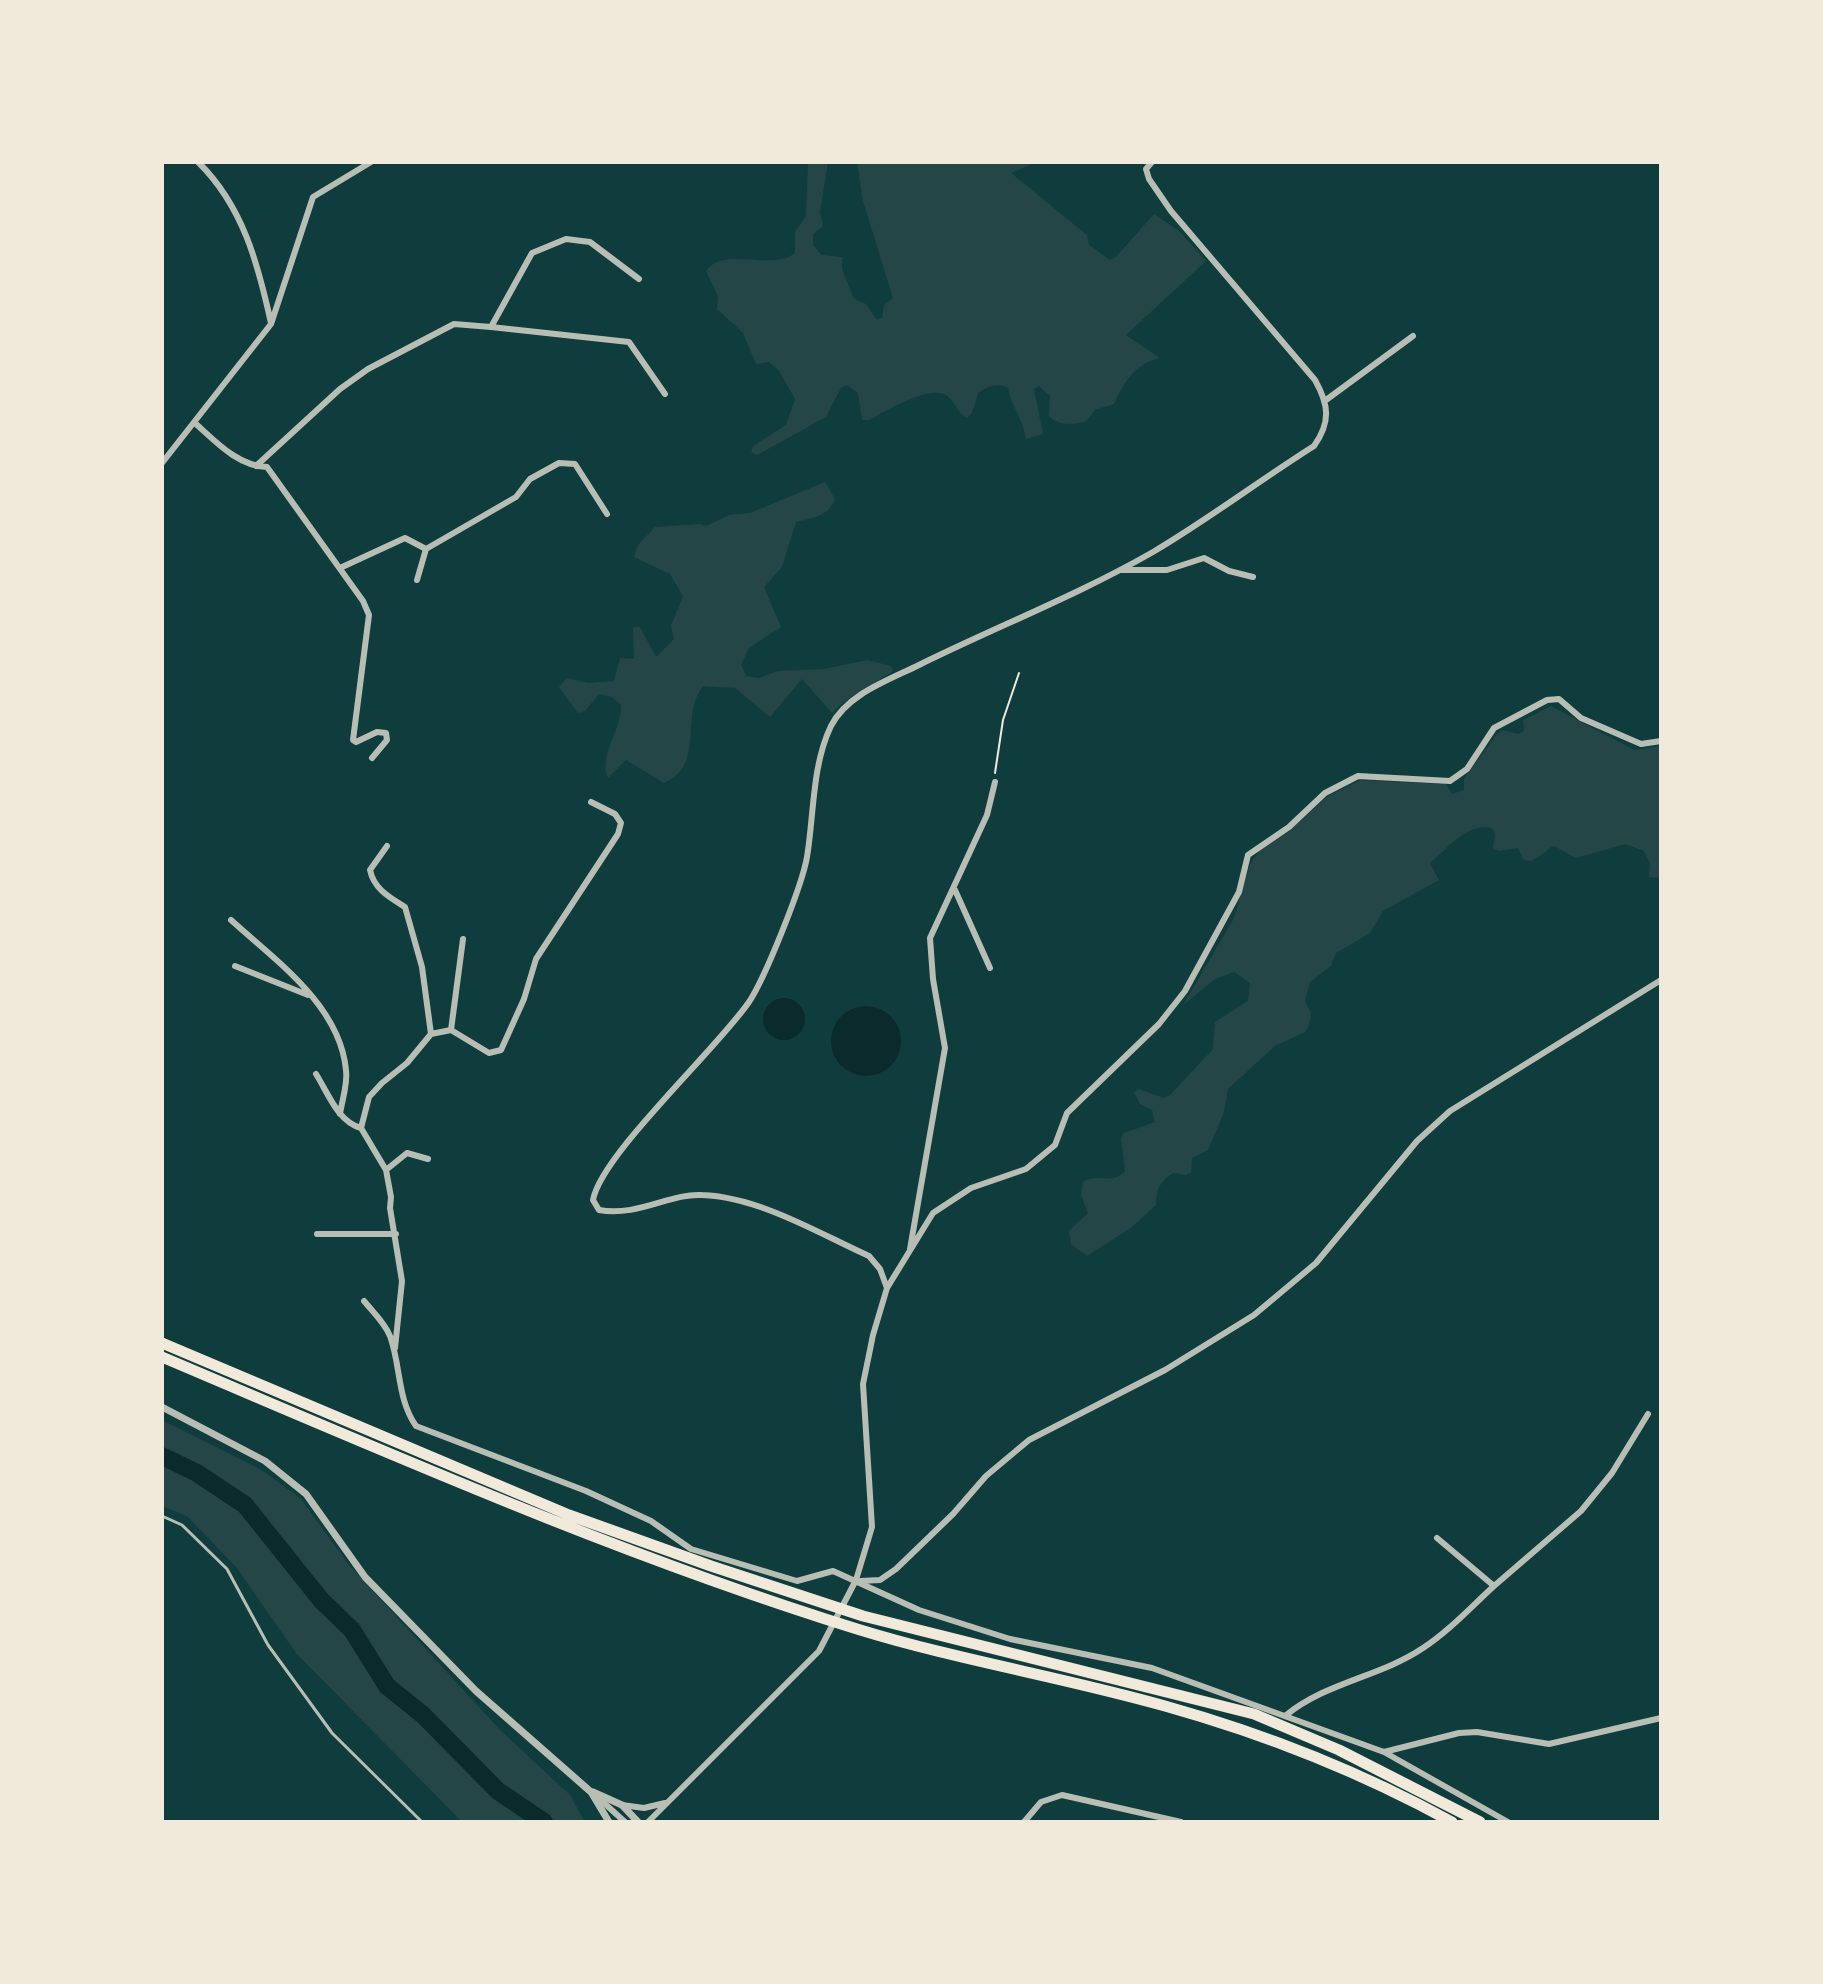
<!DOCTYPE html>
<style>
body{margin:0}
#map{position:relative;width:1823px;height:1984px;overflow:hidden;background:#0f3d3e;font-family:"Times New Roman",serif}
canvas{display:block}
.frame{position:absolute;inset:0;border:164px solid #f1e9da;pointer-events:none}
</style>
<div id="map">
<canvas width="1823" height="1984"></canvas>
<div class="frame"></div>
</div>
<script>
const context = document.querySelector('canvas').getContext('2d');
context.lineJoin = 'round';
function fillPath(path, color) { context.fillStyle = color; context.fill(path, 'evenodd'); }
function trace(path, color, width, dash) { context.strokeStyle = color; context.lineWidth = width; context.lineCap = dash ? 'butt' : 'round'; context.setLineDash(dash || []); context.stroke(path); }
fillPath(new Path2D(`
 M 808,162 L 828,162 L 820,212 L 823,226 L 813,234 L 813,245 L 822,255 L 842,257 L 842,269 L 854,299 L 866,304 L 876,319 L 882,318 L 884,305 L 893,298 L 863,201 L 857,162 L 1037,162 L 1011,173 L 1087,235 L 1089,245 L 1110,260 L 1116,257 L 1154,214 L 1179,231 L 1206,261 L 1126,335 L 1160,358 C 1136,363 1123,383 1114,404 L 1095,410 L 1086,421 C 1074,425 1059,426 1049,416 L 1050,396 L 1039,386 L 1034,389 L 1043,434 L 1026,439 C 1023,418 1012,408 1008,388 C 997,382 987,387 978,393 L 972,413 L 967,418 C 957,413 955,401 946,395 C 928,385 886,411 869,420 L 862,420 L 858,393 L 847,385 L 841,388 L 826,417 L 757,455 L 751,452 L 753,446 L 786,425 L 795,399 L 779,371 L 769,362 L 756,364 L 743,333 L 717,309 L 718,296 L 706,271 C 724,245 771,272 795,253 L 795,232 L 806,216 Z
 M 825,482 L 835,499 C 828,517 812,518 796,522 L 782,567 L 764,587 L 781,627 L 749,648 L 741,665 L 746,676 L 759,678 L 778,671 L 824,669 L 867,660 L 891,666 L 893,671 L 844,702 L 832,713 L 802,679 L 770,717 L 735,688 L 703,686 C 679,717 706,765 664,783 L 626,760 L 608,778 C 598,756 622,729 621,705 L 612,697 L 599,694 L 585,711 L 578,713 L 559,687 L 567,678 L 588,683 L 614,681 L 620,658 L 634,659 L 633,627 L 640,627 L 656,657 L 674,639 L 671,626 L 683,596 L 670,574 L 634,557 L 638,545 L 655,527 L 700,524 L 706,526 L 729,515 L 750,513 Z
 M 1551,706 L 1634,750 L 1661,746 L 1661,878 L 1649,877 L 1650,863 L 1644,851 L 1625,844 L 1576,858 C 1542,841 1564,843 1531,861 L 1524,860 L 1518,848 L 1499,851 L 1493,848 L 1495,834 L 1492,828 C 1467,822 1447,849 1430,863 L 1439,880 L 1383,911 L 1370,933 L 1336,953 L 1331,966 L 1310,982 L 1305,1001 L 1311,1013 L 1309,1026 L 1305,1032 L 1275,1046 L 1228,1089 L 1223,1115 L 1208,1150 L 1192,1158 L 1191,1172 L 1186,1175 L 1173,1173 C 1160,1182 1156,1189 1156,1205 L 1132,1227 L 1087,1256 L 1071,1244 L 1069,1231 L 1088,1213 L 1081,1195 L 1083,1182 C 1098,1172 1112,1186 1125,1171 L 1121,1138 L 1124,1133 L 1155,1122 L 1152,1110 L 1140,1104 L 1134,1092 L 1139,1089 L 1164,1098 L 1170,1095 L 1213,1049 L 1215,1022 L 1248,1001 L 1250,983 L 1234,972 L 1215,979 L 1183,1005 L 1234,918 L 1250,864 L 1263,846 L 1287,833 L 1328,796 L 1361,780 L 1446,784 L 1452,794 L 1464,790 L 1464,779 L 1496,735 L 1502,730 L 1518,734 L 1524,731 L 1523,720 Z
 M 162,1420 L 260,1469 L 300,1498 L 349,1565 L 499,1729 L 570,1795 L 585,1822 L 462,1822 L 296,1653 L 237,1568 L 187,1516 L 162,1506 Z`), '#244646');
fillPath(new Path2D(`
 M763 1019a21 21 0 1 1 42 0a21 21 0 1 1-42 0Z
 M831 1041a35 35 0 1 1 70 0a35 35 0 1 1-70 0Z`), '#0a2a2b');
trace(new Path2D(`
 M 162,1456 L 197,1473 L 245,1505 L 321,1600 L 352,1630 L 387,1686 L 423,1715 L 498,1791 L 544,1822`), '#0a2a2b', 18);
trace(new Path2D(`
 M 995,773 L 1003,720 L 1019,673`), '#f1e9da', 2);
trace(new Path2D(`
 M 162,1516 L 182,1525 L 227,1569 L 268,1645 L 332,1733 L 422,1822`), '#b8beb3', 3);
trace(new Path2D(`
 M 198,162 C 243,206 258,264 271,323
 M 491,327 L 629,342 L 665,394
 M 1326,400 L 1413,336
 M 196,424 C 216,442 238,466 267,467 L 363,601 L 369,615 L 353,740 L 356,742 L 377,732 L 386,733 L 387,740 L 372,758
 M 162,463 L 271,324 L 313,197 L 371,162
 M 256,466 L 340,389 L 368,369 L 454,324 L 491,327 L 532,253 L 566,239 L 590,242 L 639,279
 M 426,549 L 516,497 L 530,479 L 559,463 L 575,464 L 607,514
 M 340,568 L 405,538 L 426,549 L 417,580
 M 1120,570 L 1167,570 L 1204,558 L 1229,571 L 1253,577
 M 387,846 L 370,870 C 374,889 389,897 405,907 L 422,967 L 431,1034
 M 955,890 L 990,968
 M 231,920 C 275,960 340,1005 346,1070 C 348,1084 342,1100 340,1114
 M 235,966 L 308,995
 M 451,1030 L 463,939
 M 316,1074 C 328,1093 338,1122 361,1128
 M 386,1170 L 407,1153 L 428,1159
 M 317,1234 L 396,1234
 M 910,1249 L 945,1048 L 933,979 L 930,938 L 987,815 L 995,782
 M 887,1288 L 880,1269 L 869,1256 C 818,1233 759,1197 702,1195 C 670,1193 638,1217 599,1210 L 593,1200 C 601,1155 716,1050 749,1002 C 765,978 802,886 807,857 C 814,815 812,765 831,726 C 847,694 889,680 919,665 C 996,627 1078,595 1153,552 C 1209,519 1260,480 1314,446 C 1331,422 1329,405 1315,380 L 1171,211 L 1149,179 L 1146,169 L 1152,162
 M 364,1301 C 373,1312 385,1323 390,1336 C 401,1366 397,1399 416,1426 L 586,1491 L 651,1521 L 691,1549 L 797,1581 L 833,1571 L 919,1610 L 1010,1639 L 1152,1668 L 1384,1752 L 1459,1733 L 1477,1732 L 1549,1744 L 1661,1718
 M 395,1348 L 402,1281 L 390,1208 L 391,1197 L 386,1170 L 361,1128 L 369,1097 L 382,1083 L 407,1063 L 431,1034 L 451,1030 L 489,1053 L 501,1050 L 524,999 L 536,959 L 618,834 L 621,823 L 615,814 L 591,802
 M 860,1581 L 880,1580 L 896,1569 L 953,1514 L 986,1476 L 1029,1440 L 1165,1370 L 1254,1315 L 1316,1263 L 1417,1141 L 1450,1111 L 1661,980
 M 1494,1586 L 1581,1511 L 1612,1473 L 1648,1414
 M 1285,1716 C 1326,1682 1380,1677 1423,1648 C 1449,1631 1471,1607 1494,1586 L 1437,1538
 M 1384,1752 L 1508,1822
 M 594,1794 L 625,1822
 M 622,1805 L 644,1808 L 665,1803
 M 648,1822 L 819,1651 L 856,1580 L 872,1527 L 863,1384 L 873,1335 L 887,1288 L 933,1213 L 971,1188 L 1026,1169 L 1055,1145 L 1067,1113 L 1159,1024 L 1185,991 L 1239,892 L 1248,855 L 1289,827 L 1325,793 L 1358,776 L 1450,781 L 1467,769 L 1494,728 L 1547,700 L 1559,699 L 1581,718 L 1641,744 L 1661,741
 M 1024,1822 L 1041,1802 L 1062,1795 L 1181,1822`), '#b8beb3', 6);
trace(new Path2D(`
 M 162,1407 L 265,1461 L 306,1494 L 365,1577 L 476,1691 L 591,1792 L 609,1822
 M 593,1792 L 622,1805 L 638,1822`), '#b8beb3', 7);
trace(new Path2D(`
 M 162,1343 L 569,1515 L 711,1566 L 863,1616 L 1254,1714 L 1339,1750 L 1480,1822
 M 162,1357 C 391,1454 619,1555 857,1629 C 957,1660 1063,1677 1165,1706 C 1265,1734 1361,1772 1452,1822`), '#f1e9da', 11);
</script>
